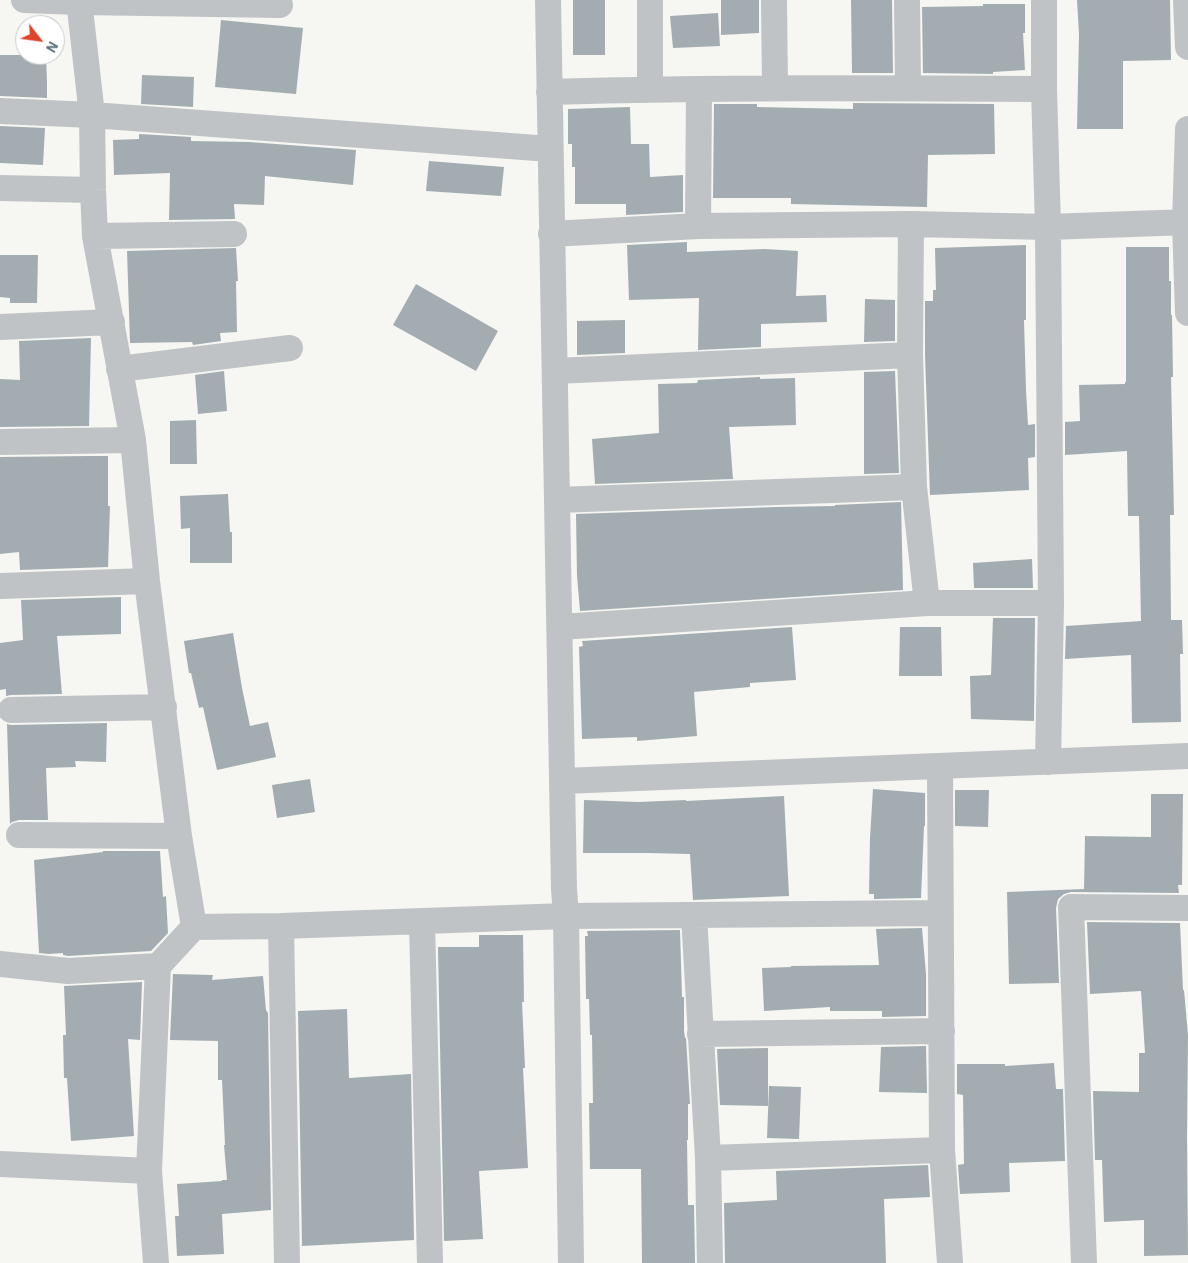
<!DOCTYPE html>
<style>
body{margin:0}
#map{position:relative;width:1188px;height:1263px;overflow:hidden;background:#f6f6f2;font-family:"IBM Plex Sans",sans-serif}
canvas{display:block}
.north{position:absolute;left:15px;top:15px;width:50px;height:50px;box-sizing:border-box;background:#fff;border:1px solid #c2c9cd;border-radius:50%;rotate:120deg;font-size:14px;font-weight:700;line-height:20px;text-align:center;color:#667883}
.north::after{content:'';display:block;margin:auto;width:18px;height:22px;background:#df442a;clip-path:polygon(50% 0,100% 100%,50% 72%,0 100%)}
</style>
<div id="map">
<canvas width="1188" height="1263"></canvas>
<div class="north">N</div>
</div>
<script>
const context = document.querySelector('canvas').getContext('2d');
context.lineJoin = 'round';
function fillPath(path, color) { context.fillStyle = color; context.fill(path, 'evenodd'); }
function trace(path, color, width, dash) { context.strokeStyle = color; context.lineWidth = width; context.lineCap = dash ? 'butt' : 'round'; context.setLineDash(dash || []); context.stroke(path); }
fillPath(new Path2D(`
 M 573,0 L 605,0 L 605,55 L 573,55 Z
 M 721,0 L 759,0 L 759,33 L 721,35 Z
 M 851,0 L 892,0 L 893,73 L 852,73 Z
 M 1077,0 L 1170,0 L 1171,60 L 1123,61 L 1123,129 L 1077,129 L 1079,34 Z
 M 983,4 L 1025,4 L 1025,33 L 1023,33 L 1025,70 L 993,72 L 993,74 L 923,73 L 922,7 L 983,6 Z
 M 718,13 L 720,46 L 673,48 L 670,16 Z
 M 221,20 L 303,28 L 296,94 L 215,87 Z
 M 0,55 L 46,55 L 47,83 L 47,98 L 0,96 Z
 M 142,75 L 194,77 L 193,107 L 141,104 Z
 M 853,103 L 994,104 L 995,154 L 928,155 L 927,207 L 791,204 L 791,198 L 713,198 L 714,104 L 757,104 L 757,107 L 853,109 Z
 M 630,107 L 631,144 L 649,144 L 650,177 L 683,175 L 683,212 L 626,215 L 626,204 L 575,204 L 575,167 L 572,167 L 572,144 L 568,144 L 568,109 Z
 M 0,126 L 45,128 L 43,165 L 0,163 Z
 M 139,134 L 191,137 L 191,141 L 249,142 L 356,150 L 353,185 L 265,176 L 264,205 L 234,204 L 235,219 L 169,220 L 170,173 L 114,175 L 113,140 L 139,139 Z
 M 429,161 L 504,167 L 501,196 L 426,191 Z
 M 687,242 L 687,252 L 765,249 L 798,251 L 796,296 L 826,295 L 827,322 L 761,324 L 761,347 L 698,350 L 699,298 L 629,300 L 627,245 Z
 M 1026,245 L 1026,320 L 1024,320 L 1026,390 L 1028,425 L 1035,424 L 1035,457 L 1028,458 L 1029,490 L 930,495 L 925,355 L 925,301 L 933,301 L 933,290 L 936,290 L 935,248 Z
 M 1126,247 L 1169,247 L 1169,281 L 1171,281 L 1171,315 L 1172,315 L 1173,377 L 1171,377 L 1174,515 L 1170,515 L 1171,620 L 1182,620 L 1183,654 L 1180,654 L 1181,722 L 1132,723 L 1131,655 L 1065,659 L 1066,626 L 1141,621 L 1139,516 L 1128,516 L 1127,451 L 1065,455 L 1065,422 L 1080,421 L 1079,385 L 1125,384 L 1125,382 L 1126,382 Z
 M 236,248 L 238,281 L 236,281 L 237,332 L 220,333 L 221,341 L 193,345 L 192,342 L 130,343 L 127,251 Z
 M 0,255 L 38,255 L 37,303 L 10,303 L 10,298 L 0,297 Z
 M 416,284 L 498,331 L 476,371 L 393,325 Z
 M 865,299 L 895,300 L 895,341 L 864,342 Z
 M 625,320 L 625,353 L 577,355 L 577,321 Z
 M 91,338 L 89,426 L 0,427 L 0,379 L 20,380 L 19,341 Z
 M 224,371 L 227,411 L 198,414 L 195,375 Z
 M 895,371 L 899,473 L 864,474 L 864,372 Z
 M 760,377 L 760,379 L 795,378 L 796,425 L 729,427 L 733,479 L 595,484 L 592,439 L 659,433 L 658,384 L 697,383 L 698,380 Z
 M 196,420 L 197,464 L 170,464 L 170,421 Z
 M 88,456 L 108,456 L 108,506 L 110,506 L 108,567 L 20,570 L 19,552 L 0,554 L 0,457 Z
 M 228,494 L 230,532 L 232,532 L 232,563 L 190,563 L 190,528 L 181,529 L 180,496 Z
 M 901,502 L 903,590 L 580,611 L 577,576 L 576,514 L 776,507 L 835,506 L 835,505 Z
 M 1032,559 L 1033,588 L 974,588 L 973,563 Z
 M 121,597 L 121,634 L 57,636 L 62,694 L 11,695 L 6,696 L 6,689 L 0,690 L 0,643 L 23,640 L 21,600 Z
 M 993,618 L 1035,618 L 1034,721 L 971,719 L 970,676 L 991,675 Z
 M 792,627 L 796,680 L 750,683 L 750,687 L 694,692 L 697,736 L 637,741 L 637,737 L 582,739 L 579,647 L 583,646 L 582,641 Z
 M 900,627 L 941,627 L 942,676 L 899,676 Z
 M 233,633 L 242,688 L 250,726 L 268,722 L 276,757 L 217,770 L 203,707 L 199,708 L 191,673 L 189,673 L 184,641 Z
 M 107,723 L 106,762 L 75,761 L 76,767 L 46,768 L 48,820 L 19,820 L 12,822 L 10,824 L 7,724 L 11,725 Z
 M 310,779 L 315,812 L 277,818 L 272,785 Z
 M 873,789 L 925,793 L 925,826 L 924,826 L 921,898 L 874,899 L 874,894 L 869,894 L 870,838 Z
 M 955,790 L 989,790 L 988,827 L 955,826 Z
 M 1151,794 L 1183,794 L 1182,885 L 1178,885 L 1179,893 L 1071,892 L 1064,894 L 1058,899 L 1056,908 L 1059,983 L 1009,984 L 1007,892 L 1084,889 L 1085,836 L 1151,837 Z
 M 784,796 L 789,896 L 693,900 L 690,854 L 648,853 L 583,853 L 584,800 L 638,802 L 686,800 L 686,801 Z
 M 103,851 L 160,851 L 163,897 L 166,896 L 168,933 L 151,951 L 68,956 L 63,955 L 63,953 L 49,954 L 39,953 L 34,860 L 103,852 Z
 M 1087,922 L 1180,923 L 1183,990 L 1184,990 L 1188,1035 L 1187,1136 L 1188,1255 L 1144,1256 L 1144,1220 L 1104,1222 L 1102,1160 L 1095,1160 L 1093,1091 L 1139,1092 L 1139,1053 L 1145,1053 L 1141,991 L 1090,994 Z
 M 922,928 L 926,974 L 926,1016 L 882,1017 L 882,1011 L 830,1011 L 830,1007 L 764,1011 L 762,968 L 791,967 L 791,966 L 879,965 L 876,929 Z
 M 680,930 L 682,997 L 684,997 L 684,1031 L 685,1038 L 686,1038 L 690,1104 L 688,1104 L 688,1140 L 687,1140 L 688,1205 L 694,1205 L 695,1263 L 642,1263 L 641,1169 L 590,1169 L 589,1103 L 593,1103 L 592,1035 L 590,1035 L 589,999 L 586,999 L 585,936 L 588,936 L 587,931 Z
 M 479,935 L 523,935 L 524,1002 L 522,1002 L 525,1068 L 523,1068 L 528,1168 L 479,1171 L 483,1239 L 444,1241 L 438,947 L 479,947 Z
 M 173,974 L 213,975 L 212,980 L 263,976 L 266,1010 L 268,1013 L 271,1210 L 222,1214 L 224,1254 L 177,1256 L 175,1216 L 179,1216 L 177,1184 L 222,1181 L 222,1180 L 227,1180 L 224,1145 L 225,1145 L 222,1080 L 218,1080 L 218,1041 L 170,1040 Z
 M 142,982 L 140,1040 L 128,1039 L 134,1136 L 71,1141 L 67,1078 L 64,1078 L 63,1035 L 66,1035 L 64,986 Z
 M 347,1009 L 349,1078 L 411,1074 L 414,1240 L 302,1246 L 298,1011 Z
 M 926,1046 L 927,1093 L 879,1092 L 881,1047 Z
 M 768,1048 L 768,1106 L 720,1105 L 717,1049 Z
 M 1054,1063 L 1056,1089 L 1063,1089 L 1065,1161 L 1009,1163 L 1010,1192 L 960,1194 L 958,1165 L 964,1164 L 963,1095 L 957,1094 L 957,1064 L 1005,1064 L 1005,1066 Z
 M 769,1086 L 801,1087 L 799,1139 L 767,1138 Z
 M 928,1165 L 930,1197 L 884,1199 L 886,1263 L 725,1263 L 724,1203 L 777,1200 L 776,1171 Z`), '#a3adb1');
trace(new Path2D(`
 M 24,0 L 79,2 L 280,5
 M 79,0 L 92,115 L 93,190 L 95,236 L 133,440 L 147,581 L 179,836 L 194,927 L 281,926 L 566,916 L 940,913
 M 548,0 L 564,889 L 566,916 L 571,1263
 M 774,0 L 775,88
 M 907,0 L 908,88
 M 1044,0 L 1044,89 L 1048,227 L 1051,603 L 1048,762
 M 1186,0 L 1188,47
 M 650,89 L 650,0
 M 549,92 C 714,87 879,88 1044,89
 M 0,111 L 92,115 L 550,149
 M 1188,129 L 1185,222 L 1188,313
 M 0,188 L 93,190
 M 698,226 L 699,89
 M 551,234 L 698,226 L 911,224 L 1048,227 L 1188,222
 M 95,236 L 234,234
 M 0,327 L 112,322
 M 119,369 L 290,348
 M 555,371 L 910,355
 M 0,442 L 133,440
 M 557,500 L 914,487
 M 0,586 L 147,581
 M 927,603 L 1051,603
 M 560,627 L 927,603 L 914,487 L 910,355 L 911,224
 M 11,710 L 164,707
 M 940,767 L 942,1150 L 950,1263
 M 563,781 L 1188,756
 M 19,835 L 179,836
 M 694,915 L 708,1158 L 710,1263
 M 422,921 L 430,1263
 M 281,926 L 287,1263
 M 0,964 L 68,971 L 158,966 L 194,927
 M 700,1034 L 942,1031
 M 708,1158 L 942,1150
 M 0,1164 L 149,1171
 M 156,1263 L 149,1171 L 158,966
 M 1084,1263 L 1071,907 L 1188,908`), '#bfc3c6', 26);
</script>
